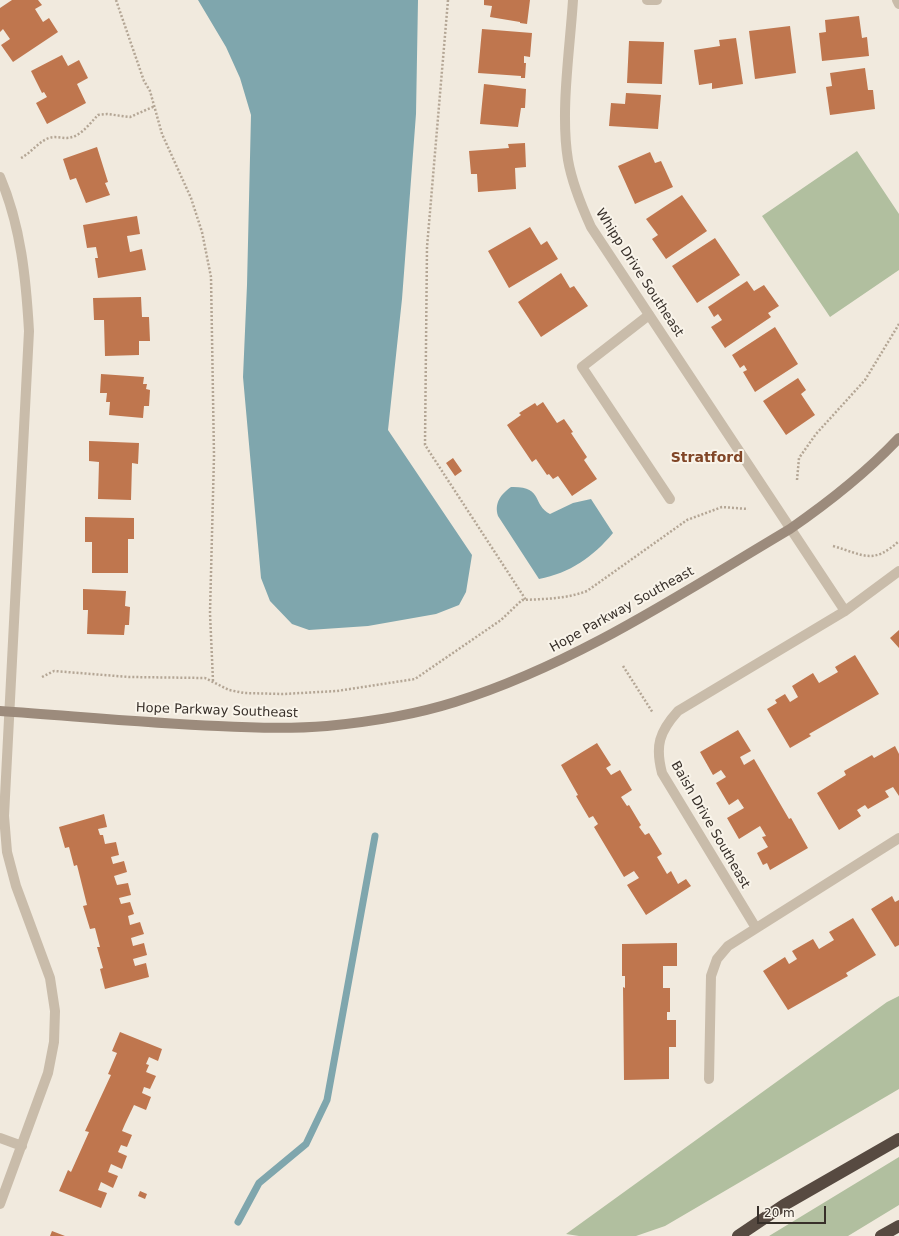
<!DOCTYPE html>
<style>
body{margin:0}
#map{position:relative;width:899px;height:1236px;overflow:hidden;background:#f1eade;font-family:"DejaVu Sans",sans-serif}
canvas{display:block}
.scale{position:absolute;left:757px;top:1206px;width:69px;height:18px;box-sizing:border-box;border:2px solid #372f29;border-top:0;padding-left:5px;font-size:12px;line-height:14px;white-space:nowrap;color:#372f29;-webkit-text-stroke:3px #f9f4ea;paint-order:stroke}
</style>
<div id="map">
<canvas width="899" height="1236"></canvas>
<div class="scale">20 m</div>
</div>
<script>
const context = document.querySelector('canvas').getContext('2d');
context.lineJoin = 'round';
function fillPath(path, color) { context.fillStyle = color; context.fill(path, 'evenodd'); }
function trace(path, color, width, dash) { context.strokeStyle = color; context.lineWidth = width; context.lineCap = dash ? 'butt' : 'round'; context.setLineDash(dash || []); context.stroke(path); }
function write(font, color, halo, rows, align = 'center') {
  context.font = font + ' "DejaVu Sans",sans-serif'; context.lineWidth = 4; context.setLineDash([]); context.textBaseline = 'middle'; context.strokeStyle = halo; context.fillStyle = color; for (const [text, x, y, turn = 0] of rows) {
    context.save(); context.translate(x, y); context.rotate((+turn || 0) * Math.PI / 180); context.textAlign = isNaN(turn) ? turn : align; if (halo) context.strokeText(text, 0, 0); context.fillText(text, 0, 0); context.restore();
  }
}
fillPath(new Path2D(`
 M 857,151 L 899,214 L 899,270 L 830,317 L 762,216 Z
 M 899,996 L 899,1089 L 665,1226 L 636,1236 L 579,1236 L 566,1234 L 887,1002 Z
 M 899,1157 L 899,1205 L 848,1236 L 769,1236 Z`), '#b1bf9f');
fillPath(new Path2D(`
 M 198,0 L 418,0 L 416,114 L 402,299 L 388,430 L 472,555 L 466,592 L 459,605 L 436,614 L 368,626 L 309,630 L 292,624 L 270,601 L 261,578 L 243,377 L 247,285 L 251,115 L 240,78 L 226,47 Z
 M 511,487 C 544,486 532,505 550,514 L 573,503 L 591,499 L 613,533 C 593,557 570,573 539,579 L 498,516 C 494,503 501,494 511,487 Z`), '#7fa6ad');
trace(new Path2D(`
 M 238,1222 L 259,1183 L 306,1144 L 327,1100 L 375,836`), '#7fa6ad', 7);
fillPath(new Path2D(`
 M 12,0 L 38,0 L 42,5 L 35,9 L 43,22 L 49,18 L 58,32 L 13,62 L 1,45 L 10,39 L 3,29 L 0,32 L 0,8 Z
 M 484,0 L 530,0 L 527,24 L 520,23 L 520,22 L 490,17 L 492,6 L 484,5 Z
 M 859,16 L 862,38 L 867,37 L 869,56 L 822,61 L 819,33 L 826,32 L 825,20 Z
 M 790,26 L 796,73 L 755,79 L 749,31 Z
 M 482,29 L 532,33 L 530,57 L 524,56 L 524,63 L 526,63 L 525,78 L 521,78 L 521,76 L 478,73 Z
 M 736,38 L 743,84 L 712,89 L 712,83 L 699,85 L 694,50 L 720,46 L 719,40 Z
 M 629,41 L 664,42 L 662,84 L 627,83 Z
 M 62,55 L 68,66 L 79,60 L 88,78 L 77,84 L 86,103 L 47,124 L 36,103 L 47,97 L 44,92 L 42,93 L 31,71 Z
 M 865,68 L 868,90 L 873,90 L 875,109 L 830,115 L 826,87 L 832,86 L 830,73 Z
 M 484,84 L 526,89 L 525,108 L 521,108 L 518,127 L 480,124 Z
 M 626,93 L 661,95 L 658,129 L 609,126 L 611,103 L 625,104 Z
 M 525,143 L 526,167 L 515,168 L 516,189 L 478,192 L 477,174 L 471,174 L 469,151 L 509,148 L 508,144 Z
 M 97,147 L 108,182 L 105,183 L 110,195 L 86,203 L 76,178 L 70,180 L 63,159 Z
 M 650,152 L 655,163 L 661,161 L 673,187 L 635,204 L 618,166 Z
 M 682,195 L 707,231 L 666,259 L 652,239 L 658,235 L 646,219 Z
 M 137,216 L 140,234 L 127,236 L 130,252 L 142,249 L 146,270 L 98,278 L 95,258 L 98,258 L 96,247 L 87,248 L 83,225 Z
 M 530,227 L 541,245 L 547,241 L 558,259 L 509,288 L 488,251 Z
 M 715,238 L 740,275 L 697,303 L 672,266 Z
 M 561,273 L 570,288 L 574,286 L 588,306 L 541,337 L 518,302 Z
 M 747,281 L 754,291 L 764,285 L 779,306 L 768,313 L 771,317 L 725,348 L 711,327 L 722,320 L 718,314 L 714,317 L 708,307 Z
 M 141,297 L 142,317 L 149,317 L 150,341 L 139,341 L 139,355 L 105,356 L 104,320 L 94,320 L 93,298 Z
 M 775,327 L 798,364 L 755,392 L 743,372 L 747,370 L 744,365 L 740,368 L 732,355 Z
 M 101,374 L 144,377 L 143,384 L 147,384 L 146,389 L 150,390 L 149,406 L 144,406 L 143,418 L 109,415 L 110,402 L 106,402 L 107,393 L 100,393 Z
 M 798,378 L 806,390 L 801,394 L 815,415 L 786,435 L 763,401 Z
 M 543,402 L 557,423 L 564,419 L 573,432 L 571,433 L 587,457 L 584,460 L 597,479 L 572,496 L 558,476 L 553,479 L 549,474 L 547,475 L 536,459 L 532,462 L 507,425 L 521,415 L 519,413 L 535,403 L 537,406 Z
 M 89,441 L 139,443 L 138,464 L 132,463 L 131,500 L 98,499 L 99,462 L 89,461 Z
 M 453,458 L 462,471 L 455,476 L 446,463 Z
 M 85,517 L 134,518 L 134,539 L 128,539 L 128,573 L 92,573 L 92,542 L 85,542 Z
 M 83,589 L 126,591 L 125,606 L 130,607 L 129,625 L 125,625 L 124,635 L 87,634 L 88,610 L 83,610 Z
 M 899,630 L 899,648 L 890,638 Z
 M 855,655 L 879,694 L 809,734 L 811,736 L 790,748 L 767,709 L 777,703 L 775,700 L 785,694 L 790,702 L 798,697 L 792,686 L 813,673 L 819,683 L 838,672 L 835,667 Z
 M 738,730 L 751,751 L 740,757 L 744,765 L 754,759 L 789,819 L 791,818 L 808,848 L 770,870 L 767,863 L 763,865 L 757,853 L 768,847 L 762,837 L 766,836 L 760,826 L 739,839 L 727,818 L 744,808 L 738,799 L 729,805 L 716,783 L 726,777 L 721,770 L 713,775 L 700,752 Z
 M 597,743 L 611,765 L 606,768 L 611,775 L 620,770 L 632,790 L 621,797 L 627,806 L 629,805 L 641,825 L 639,827 L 645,835 L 649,833 L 662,854 L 657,857 L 667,874 L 671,871 L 678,884 L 686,879 L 691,886 L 646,915 L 627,885 L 639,878 L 634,871 L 624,877 L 594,827 L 598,824 L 593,816 L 589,818 L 576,796 L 578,795 L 561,765 Z
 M 895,746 L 899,754 L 899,796 L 893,787 L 885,791 L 889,797 L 868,809 L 865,805 L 857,810 L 861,816 L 839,830 L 817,793 L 846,775 L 844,771 L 872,755 L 874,758 Z
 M 104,814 L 107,827 L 98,829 L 100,835 L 103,835 L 105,844 L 116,842 L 119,855 L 111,857 L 113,864 L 124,861 L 127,872 L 114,876 L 117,885 L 128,883 L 131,895 L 119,898 L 121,904 L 130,902 L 134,914 L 128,916 L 130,925 L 140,922 L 144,934 L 131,938 L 133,946 L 144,943 L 147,955 L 133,959 L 135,966 L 146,963 L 149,977 L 105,989 L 100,969 L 103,968 L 97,947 L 100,947 L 95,928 L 90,929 L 83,906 L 87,905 L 77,865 L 74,866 L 69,847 L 65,848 L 59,827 Z
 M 892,896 L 895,902 L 899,900 L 899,945 L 895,947 L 871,909 Z
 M 853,918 L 876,955 L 846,973 L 848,976 L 788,1010 L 763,971 L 785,957 L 789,964 L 797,959 L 792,951 L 813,939 L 819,949 L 834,940 L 829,932 Z
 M 677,943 L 677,966 L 663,966 L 663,988 L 670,988 L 670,1012 L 667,1012 L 667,1020 L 676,1020 L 676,1047 L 669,1047 L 669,1079 L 624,1080 L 623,987 L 625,988 L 625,976 L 622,976 L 622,944 Z
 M 120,1032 L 162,1049 L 158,1061 L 149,1057 L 146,1064 L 149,1065 L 146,1072 L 156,1076 L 150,1089 L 144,1087 L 142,1093 L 151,1097 L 146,1110 L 134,1105 L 125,1124 L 122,1131 L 132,1135 L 127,1147 L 121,1145 L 118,1152 L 127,1156 L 122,1169 L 111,1164 L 108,1172 L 118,1176 L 113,1188 L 101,1182 L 98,1190 L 107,1193 L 101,1208 L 59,1191 L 68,1170 L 71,1172 L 89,1132 L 85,1131 L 111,1075 L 108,1074 L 117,1053 L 112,1051 Z
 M 140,1191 L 147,1194 L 145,1199 L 138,1196 Z
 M 52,1231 L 65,1236 L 50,1236 Z`), '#bf764e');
trace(new Path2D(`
 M 116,0 L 144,81 L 150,91 L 162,134 L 191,198 L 202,232 L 211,277 L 214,456 L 210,613 L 213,681
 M 448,0 L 427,247 L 425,445 L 526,600
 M 21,158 C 31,153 38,142 49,138 C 55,136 61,138 67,138 C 81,137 89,124 98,115 L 107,114 L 130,117 L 155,106
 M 797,480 L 799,458 L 816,434 L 865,380 L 899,324
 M 833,546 C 864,555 873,565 899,541
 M 623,666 L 653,713
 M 42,677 L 54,671 L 129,677 L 205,678 L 229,690 L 244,693 L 283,694 L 337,691 L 415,679 L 501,620 L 522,600 C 544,599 566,599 587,591 L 687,520 L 722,507 L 748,509`), '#b4a695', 2.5, [2, 2]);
trace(new Path2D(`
 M 649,315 L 582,367 L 670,499`), '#c9bcaa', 10);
trace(new Path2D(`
 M 573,0 C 570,49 560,112 568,160 C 572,183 581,205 591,227 L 845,611
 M 647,0 L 657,0
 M 897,0 L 899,4
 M 0,177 C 21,226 26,279 29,331 L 4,816 L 7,852 L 16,886 L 50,978 L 55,1011 L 54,1042 L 48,1073 L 0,1204
 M 756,928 L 662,773 C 655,746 659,732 678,711 L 845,611 L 899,571
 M 709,1079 L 711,976 L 717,959 L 728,946 L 899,838
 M 0,1138 L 22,1146`), '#c9bcaa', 10);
trace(new Path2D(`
 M 0,711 C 73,716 145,723 218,726 C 254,728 291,729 327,726 C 369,722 414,715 455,702 C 576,664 682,593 790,529 C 829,502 866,473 899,438`), '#9c8b7c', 10);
trace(new Path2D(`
 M 738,1236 L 784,1205 L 899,1139
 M 881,1236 L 899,1226`), '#574a41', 12);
write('13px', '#372f29', '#f9f4ea', [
 ["Whipp Drive Southeast",639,273,57],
 ["Hope Parkway Southeast",622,610,-29],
 ["Hope Parkway Southeast",217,711,2],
 ["Baish Drive Southeast",710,825,60]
]);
write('bold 14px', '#814627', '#f9f4ea', [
 ["Stratford",707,458]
]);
</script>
